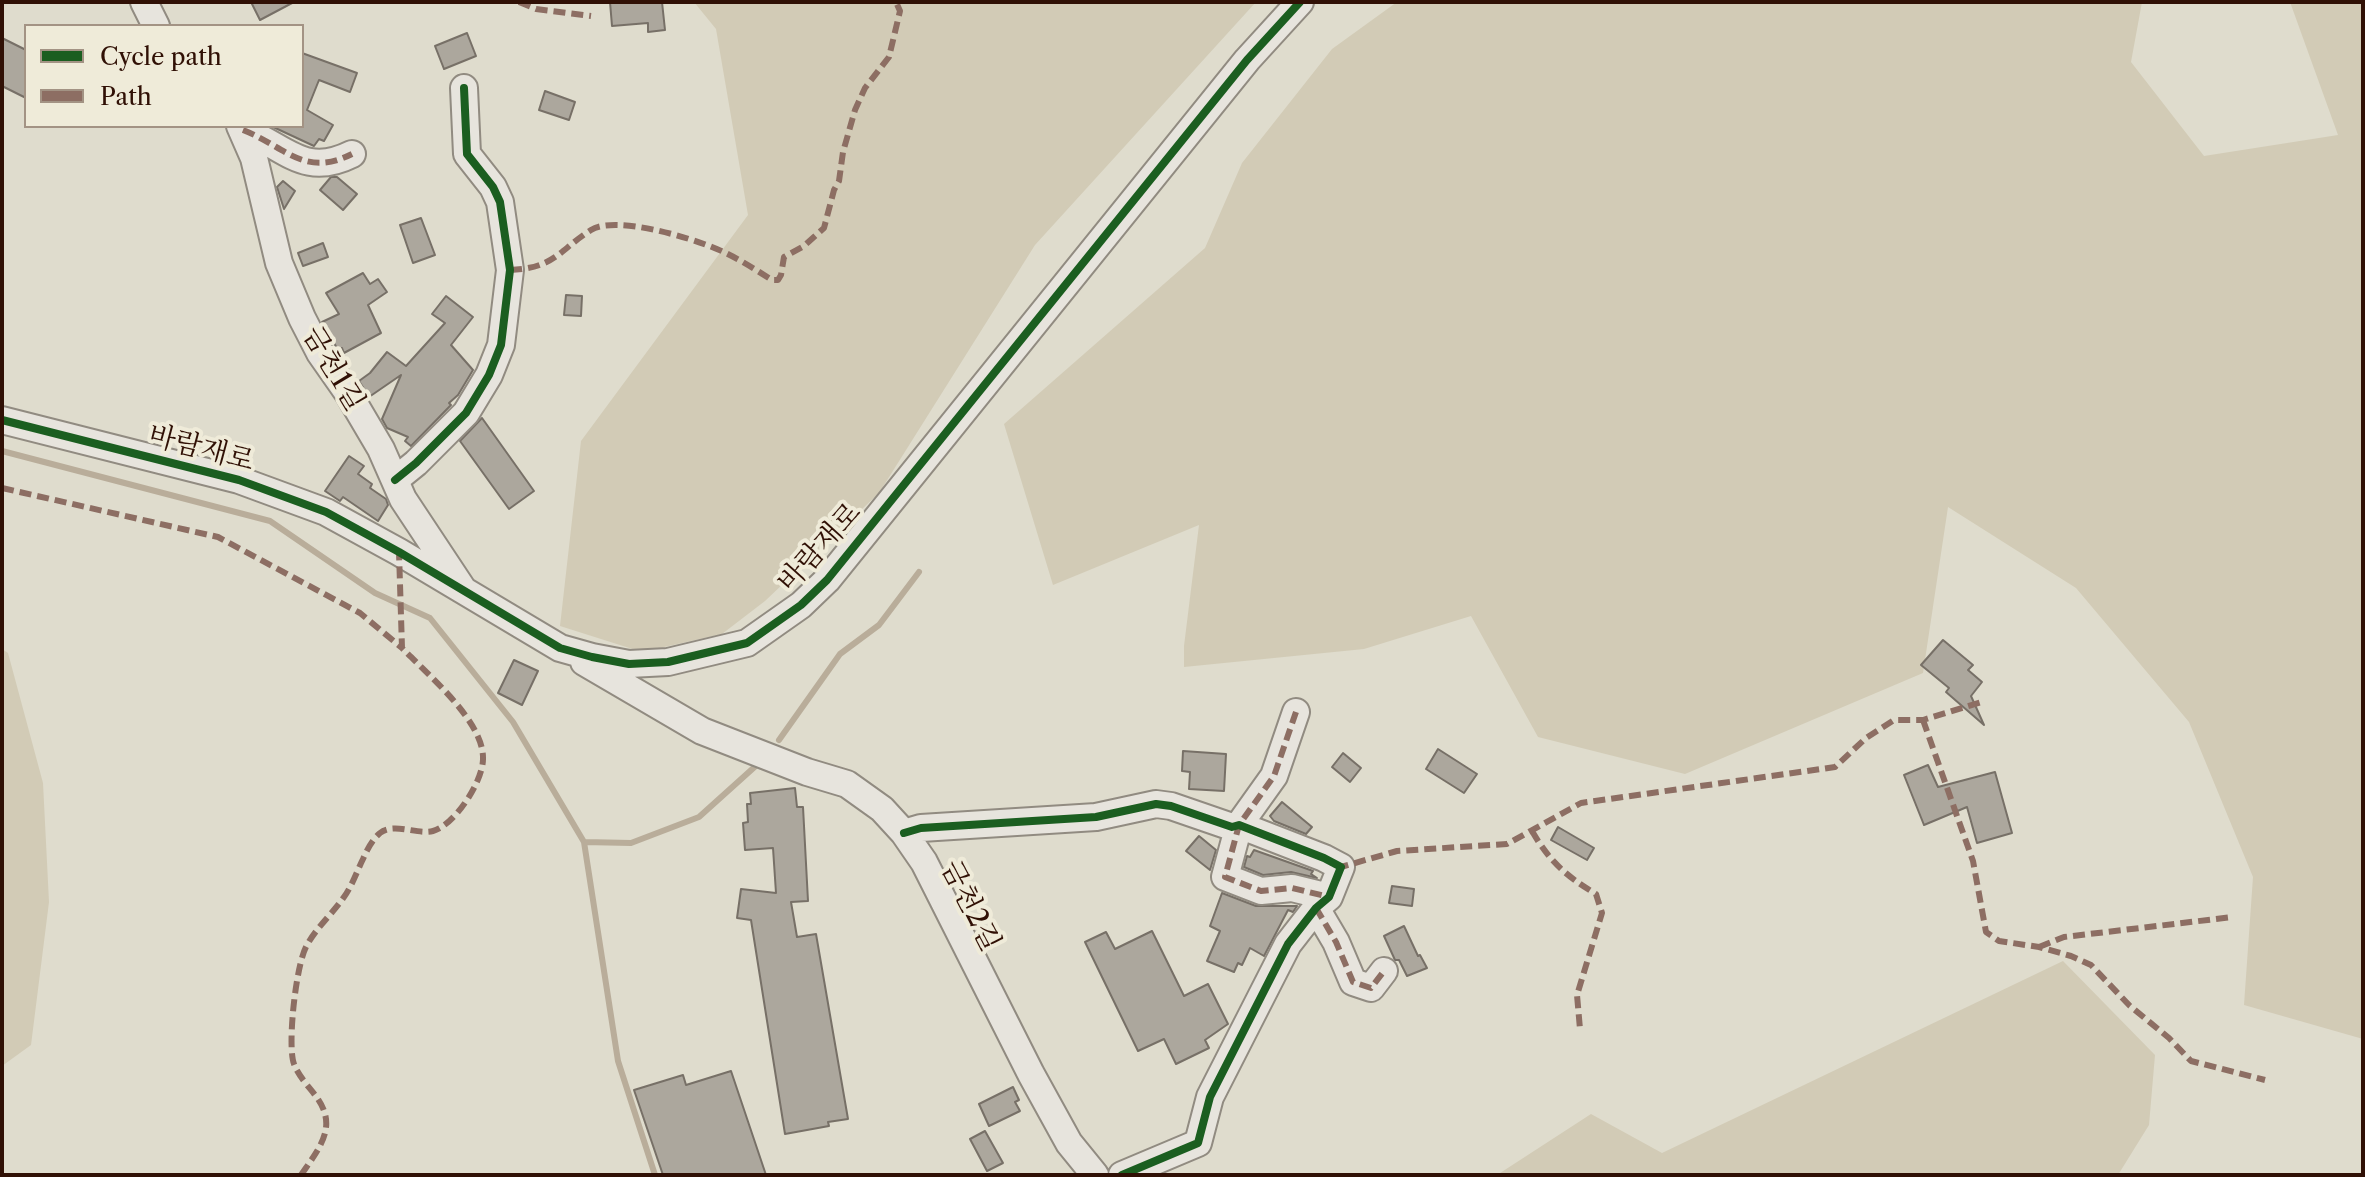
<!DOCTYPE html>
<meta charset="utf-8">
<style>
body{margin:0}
#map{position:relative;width:2365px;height:1177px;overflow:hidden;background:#dfdccd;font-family:"Libre Caslon Text",serif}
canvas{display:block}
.frame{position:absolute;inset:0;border:4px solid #301005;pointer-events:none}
.legend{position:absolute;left:24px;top:24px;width:280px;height:104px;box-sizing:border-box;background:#efebd9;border:2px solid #a39384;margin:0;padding:10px 14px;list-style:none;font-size:24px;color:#301005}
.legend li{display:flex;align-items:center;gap:16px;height:40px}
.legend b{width:40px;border:2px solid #a39384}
</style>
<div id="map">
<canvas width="2365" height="1177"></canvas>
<div class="frame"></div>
<ul class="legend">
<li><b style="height:10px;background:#1b5e20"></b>Cycle path</li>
<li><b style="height:10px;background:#8d6e63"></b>Path</li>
</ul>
</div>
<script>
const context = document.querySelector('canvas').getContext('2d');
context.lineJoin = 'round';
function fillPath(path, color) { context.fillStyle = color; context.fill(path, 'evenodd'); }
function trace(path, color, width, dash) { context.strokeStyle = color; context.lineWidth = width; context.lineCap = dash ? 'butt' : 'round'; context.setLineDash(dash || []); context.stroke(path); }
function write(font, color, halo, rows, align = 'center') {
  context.font = font + ' "Libre Caslon Text","Noto Serif KR",serif'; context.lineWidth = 8; context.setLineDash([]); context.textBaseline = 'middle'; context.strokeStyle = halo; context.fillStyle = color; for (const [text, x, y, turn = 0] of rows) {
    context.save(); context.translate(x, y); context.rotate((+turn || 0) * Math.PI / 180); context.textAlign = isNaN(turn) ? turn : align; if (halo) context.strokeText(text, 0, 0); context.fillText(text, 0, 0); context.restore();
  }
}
fillPath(new Path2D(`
 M 694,2 L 1256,2 L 1035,245 L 879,493 L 765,601 L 722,634 L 642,652 L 560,626 L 581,441 L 748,215 L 716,29 Z
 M 1397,2 L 2142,2 L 2131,62 L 2204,156 L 2338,135 L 2290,2 L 2363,2 L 2363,1039 L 2244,1005 L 2253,877 L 2189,722 L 2076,588 L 1948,507 L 1923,673 L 1685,774 L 1538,737 L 1471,616 L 1364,649 L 1184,667 L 1184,646 L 1199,525 L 1053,585 L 1004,424 L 1205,248 L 1242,163 L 1332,49 Z
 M 2,649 L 8,653 L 43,783 L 49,902 L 31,1045 L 2,1066 Z
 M 2063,961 L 2155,1055 L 2149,1125 L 2118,1175 L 1497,1175 L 1591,1114 L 1662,1153 Z`), '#d2cbb6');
trace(new Path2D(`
 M 2,451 L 270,521 L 375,593 L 430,618 L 513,722 L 584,842 L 618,1061 L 655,1175
 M 779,740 L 840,654 L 879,625 L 919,572
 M 584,842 L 631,843 L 699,817 L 759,763`), '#b9ad9a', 6);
const building = new Path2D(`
 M 251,2 L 294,2 L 260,20 Z
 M 610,2 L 662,2 L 665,30 L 648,32 L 648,23 L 612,26 Z
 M 467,33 L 476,56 L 444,69 L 435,46 Z
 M 2,38 L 26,50 L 26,98 L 2,86 Z
 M 302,53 L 357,73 L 350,92 L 319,80 L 307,110 L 333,125 L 324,141 L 319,139 L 314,146 L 271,126 L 302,126 Z
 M 545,91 L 575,102 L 569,120 L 539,110 Z
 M 331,177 L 337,177 L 357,194 L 343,210 L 320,190 Z
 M 283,181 L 295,191 L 284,209 L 277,187 Z
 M 421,218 L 435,255 L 413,263 L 400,225 Z
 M 323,243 L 328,257 L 303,266 L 298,253 Z
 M 363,273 L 370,284 L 378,279 L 387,292 L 368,305 L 381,333 L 344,353 L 342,348 L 338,350 L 322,322 L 339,314 L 326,293 Z
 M 566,295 L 582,296 L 581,316 L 564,315 Z
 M 446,296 L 473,317 L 451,345 L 473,370 L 458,395 L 449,403 L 451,405 L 411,446 L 405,441 L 408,437 L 387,428 L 382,419 L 401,375 L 369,397 L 359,381 L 370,373 L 387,352 L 406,366 L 445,323 L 432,314 Z
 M 482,418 L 534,491 L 509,509 L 460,441 Z
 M 349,456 L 364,466 L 358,474 L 372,484 L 370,488 L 386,499 L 388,505 L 378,521 L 343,497 L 340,501 L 325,491 Z
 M 1943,640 L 1973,665 L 1968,670 L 1982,682 L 1971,696 L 1984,725 L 1946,692 L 1949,688 L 1921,665 Z
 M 514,660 L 538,671 L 522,705 L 498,693 Z
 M 1438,749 L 1477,774 L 1464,793 L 1426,769 Z
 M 1183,751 L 1226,754 L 1224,791 L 1189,789 L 1190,772 L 1182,771 Z
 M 1343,753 L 1361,768 L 1350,782 L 1332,767 Z
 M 1928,765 L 1938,787 L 1995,772 L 2012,833 L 1977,843 L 1967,807 L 1924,825 L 1904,775 Z
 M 795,788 L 797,807 L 803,807 L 808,901 L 791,902 L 797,937 L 816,934 L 848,1119 L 828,1122 L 829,1126 L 785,1134 L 751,920 L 737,918 L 741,889 L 776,893 L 773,848 L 745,850 L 743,823 L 748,822 L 747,804 L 751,804 L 750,793 Z
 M 1282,802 L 1312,827 L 1306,834 L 1274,821 L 1270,816 Z
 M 1558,827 L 1594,848 L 1587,860 L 1551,840 Z
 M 1199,836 L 1216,850 L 1210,870 L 1186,851 Z
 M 1254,850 L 1313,871 L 1311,874 L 1317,878 L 1291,872 L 1263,875 L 1244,867 L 1247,856 L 1250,857 Z
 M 1392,886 L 1414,889 L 1412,906 L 1389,903 Z
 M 1222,893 L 1256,906 L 1297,906 L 1293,912 L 1288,910 L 1264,956 L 1250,948 L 1242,965 L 1238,963 L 1234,972 L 1207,961 L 1220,931 L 1210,926 Z
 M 1404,926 L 1418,956 L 1420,955 L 1427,968 L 1407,976 L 1399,960 L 1395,960 L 1384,936 Z
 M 1152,931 L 1184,996 L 1208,984 L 1228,1024 L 1205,1040 L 1209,1048 L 1176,1064 L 1164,1039 L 1138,1051 L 1085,942 L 1106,932 L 1115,949 Z
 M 731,1071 L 766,1175 L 663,1175 L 634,1090 L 683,1075 L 686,1085 Z
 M 1013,1087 L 1019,1100 L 1015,1102 L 1020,1111 L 989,1126 L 979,1104 Z
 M 985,1131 L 1003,1163 L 987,1171 L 970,1139 Z`);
fillPath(building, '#aca79d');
trace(building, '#777067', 2);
const minor = new Path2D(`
 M 144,2 L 156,26
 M 240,126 L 254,158 L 279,263 L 302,318 L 320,353 L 348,393 L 381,449 L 403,499 L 462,588
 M 243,130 C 286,147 304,178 352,154
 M 2,420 L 239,480 L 326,512 L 399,552 L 560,648 L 592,657 L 629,664 L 668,662 L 747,643 L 801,605 L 827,580 L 1247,60 L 1300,2
 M 395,480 L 416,463 L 466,413 L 489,375 L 501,345 L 510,270 L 500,202 L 493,187 L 467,154 L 464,88
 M 584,662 L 702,731 L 807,772 L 847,784 L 882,809 L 904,833 L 924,862 L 1031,1074 L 1069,1143 L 1095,1175
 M 1296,712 L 1274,776 L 1239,825 L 1225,877 L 1261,891 L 1292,888 L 1329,897
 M 904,833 L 921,828 L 1096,817 L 1156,804 L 1171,806 L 1232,827 L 1239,825 L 1324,858 L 1341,867 L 1329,897 L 1316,908 L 1288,944 L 1210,1097 L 1198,1143 L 1122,1175
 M 1316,908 L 1336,942 L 1353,982 L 1371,988 L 1384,971`);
trace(minor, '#918b81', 30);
trace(minor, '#e7e4dd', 26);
trace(new Path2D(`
 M 519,2 L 536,9 L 591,16
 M 243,130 C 286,147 304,178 352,154
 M 510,270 C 555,268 558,251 591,230 C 615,215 687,237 712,247 C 733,255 753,268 772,280 L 778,280 L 781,275 L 784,257 L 804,246 L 824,228 L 834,190 L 839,181 L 843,152 L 855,110 L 865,88 L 889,57 L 900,11 L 896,2
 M 2,488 L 218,537 L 360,613 L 402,648
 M 1296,712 L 1274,776 L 1239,825 L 1225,877 L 1261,891 L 1292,888 L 1329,897
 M 1923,720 L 1973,861 L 1986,932 L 1999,941 L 2039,947 L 2071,956 L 2091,965 L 2130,1006 L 2169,1038 L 2191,1061 L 2265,1080
 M 1532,831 C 1550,862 1566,876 1596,894 L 1602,913 L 1577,995 L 1580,1029
 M 1337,865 L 1341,867 L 1397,851 L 1507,844 L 1581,803 L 1835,767 L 1866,738 L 1894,720 L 1923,720 L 1985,701
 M 1316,908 L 1336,942 L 1353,982 L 1371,988 L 1384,971
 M 2039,947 L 2064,937 L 2233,917
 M 301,1175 C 320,1147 339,1126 315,1095 C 308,1086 298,1075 294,1064 C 287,1046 296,963 307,945 C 317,927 333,913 344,897 C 352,886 357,871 363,859 C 367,850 372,840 380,833 C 394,822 417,835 433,831 C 455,825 483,781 483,759 C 484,721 427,674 402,648 L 399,552`), '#8d6e63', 6, [12, 6]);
trace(new Path2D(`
 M 2,420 L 239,480 L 326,512 L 399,552 L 560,648 L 592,657 L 629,664 L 668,662 L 747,643 L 801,605 L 827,580 L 1247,60 L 1300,2
 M 395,480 L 416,463 L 466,413 L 489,375 L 501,345 L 510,270 L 500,202 L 493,187 L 467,154 L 464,88
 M 904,833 L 921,828 L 1096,817 L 1156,804 L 1171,806 L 1232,827 L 1239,825 L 1324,858 L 1341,867 L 1329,897 L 1316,908 L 1288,944 L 1210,1097 L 1198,1143 L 1122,1175`), '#1b5e20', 8);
write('28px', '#301005', '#efebd9', [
 ["금천1길",333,369,59],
 ["바람재로",201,449,15],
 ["바람재로",820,548,-48],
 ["금천2길",970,906,63]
]);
</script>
